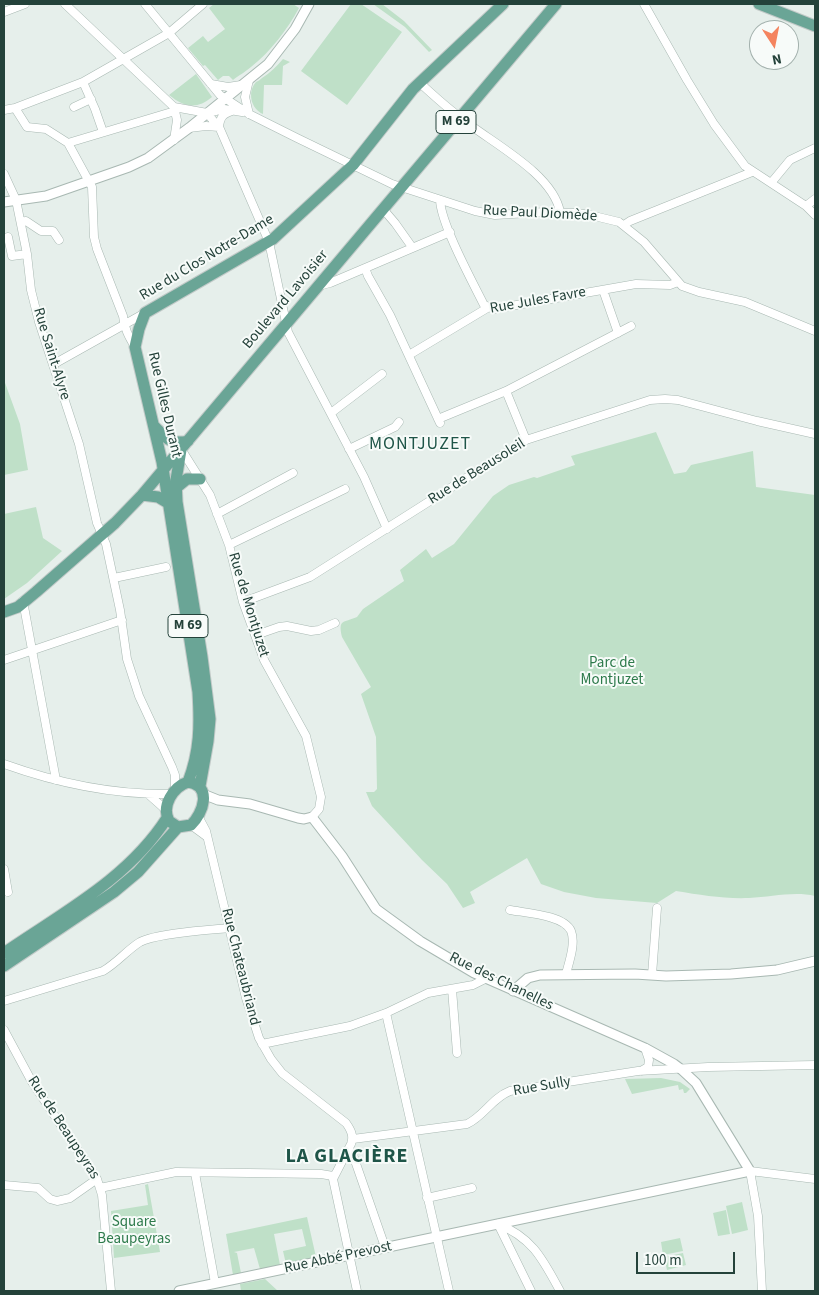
<!DOCTYPE html>
<meta charset="utf-8">
<style>
body{margin:0}
#map{position:relative;width:819px;height:1295px;overflow:hidden;background:#e6efeb;font-family:"Source Sans 3",sans-serif}
canvas{display:block}
.frame{position:absolute;inset:0;border:5px solid #24423a;pointer-events:none}
.north{position:absolute;left:749px;top:20px;width:50px;height:50px;box-sizing:border-box;background:#f7fbf9;border:1px solid #a3b1ad;border-radius:50%;rotate:169deg;font-size:14px;font-weight:700;line-height:20px;text-align:center;color:#24423a}
.north::after{content:'';display:block;margin:auto;width:18px;height:22px;background:#f4845f;clip-path:polygon(50% 0,100% 100%,50% 72%,0 100%)}
.scale{position:absolute;left:636px;top:1252px;width:99px;height:22px;box-sizing:border-box;border:2px solid #24423a;border-top:0;padding-left:6px;font-size:15px;line-height:18px;white-space:nowrap;color:#24423a;-webkit-text-stroke:4px #f7fbf9;paint-order:stroke}
</style>
<div id="map">
<canvas width="819" height="1295"></canvas>
<div class="frame"></div>
<div class="north">N</div>
<div class="scale">100 m</div>
</div>
<script>
const context = document.querySelector('canvas').getContext('2d');
context.lineJoin = 'round';
function fillPath(path, color) { context.fillStyle = color; context.fill(path, 'evenodd'); }
function trace(path, color, width, dash) { context.strokeStyle = color; context.lineWidth = width; context.lineCap = dash ? 'butt' : 'round'; context.setLineDash(dash || []); context.stroke(path); }
function write(font, color, halo, rows, align = 'center') {
  context.font = font + ' "Source Sans 3",sans-serif'; context.lineWidth = 4; context.setLineDash([]); context.textBaseline = 'middle'; context.strokeStyle = halo; context.fillStyle = color; for (const [text, x, y, turn = 0] of rows) {
    context.save(); context.translate(x, y); context.rotate((+turn || 0) * Math.PI / 180); context.textAlign = isNaN(turn) ? turn : align; if (halo) context.strokeText(text, 0, 0); context.fillText(text, 0, 0); context.restore();
  }
}
fillPath(new Path2D(`
 M 214,4 L 293,4 L 299,8 C 287,30 271,51 251,67 C 244,73 239,75 233,80 L 229,76 L 223,76 L 218,80 L 205,65 L 203,66 L 188,48 L 203,36 L 208,42 L 225,29 L 209,8 Z
 M 351,4 L 361,4 L 402,32 L 347,105 L 301,71 Z
 M 373,4 L 382,4 L 404,21 L 432,50 L 429,52 L 405,27 Z
 M 283,59 L 290,62 L 283,66 L 282,85 L 264,85 L 263,114 C 251,109 247,92 256,82 C 258,81 260,80 262,78 C 270,73 277,66 283,59 Z
 M 196,74 L 212,97 C 197,110 184,107 169,95 Z
 M 4,380 L 20,424 L 28,470 L 4,475 Z
 M 656,432 L 674,474 L 686,472 L 691,465 L 753,451 L 756,487 L 815,495 L 815,896 C 794,891 771,897 749,898 C 724,899 701,895 676,891 L 657,903 L 596,898 L 564,892 L 541,884 L 527,858 L 470,892 L 475,903 L 463,908 L 447,884 L 422,860 L 372,806 L 366,792 L 374,792 L 377,789 L 376,737 L 361,694 L 371,687 L 342,637 C 338,619 343,623 357,617 L 363,609 L 404,581 L 400,570 L 426,549 L 432,558 L 454,544 L 493,496 L 509,485 L 534,477 L 537,478 L 575,465 L 571,456 Z
 M 36,507 L 43,538 L 62,551 L 27,583 L 4,599 L 4,514 Z
 M 661,1078 L 680,1082 L 690,1089 L 686,1093 L 684,1093 L 683,1089 L 679,1090 L 678,1085 L 632,1094 L 625,1079 Z
 M 148,1184 L 160,1252 L 114,1258 L 111,1211 L 148,1205 L 145,1185 Z
 M 742,1202 L 748,1230 L 732,1234 L 726,1206 Z
 M 726,1210 L 730,1234 L 718,1236 L 713,1213 Z
 M 307,1217 L 316,1257 L 286,1264 L 283,1251 L 306,1246 L 302,1229 L 274,1234 L 280,1265 L 260,1269 L 254,1248 L 234,1252 L 237,1253 L 241,1273 L 233,1275 L 226,1234 Z
 M 680,1238 L 683,1251 L 663,1255 L 661,1242 Z
 M 683,1253 L 686,1265 L 667,1270 L 664,1257 Z
 M 265,1279 L 278,1291 L 241,1291 L 240,1284 Z`), '#bfe0c8');
const minor = new Path2D(`
 M 65,4 L 174,107 L 207,113 L 224,109 L 242,112
 M 145,4 L 220,95 L 249,114 L 297,138 L 392,184 L 475,211 L 495,215 L 545,212 L 577,213 L 590,215 L 619,222 L 644,242 L 682,286 L 699,292 L 745,302 L 815,331
 M 644,4 L 687,80 L 714,124 L 745,166 L 806,206 L 815,215
 M 4,12 L 25,4
 M 249,80 L 245,97 L 249,114
 M 83,82 L 95,109 L 103,132
 M 420,83 C 433,95 446,107 461,118 C 490,142 553,173 560,212
 M 211,84 L 228,87 L 241,85
 M 74,107 L 91,99
 M 15,108 L 27,127 L 46,129 L 68,143 L 92,187 L 94,237 L 97,249 L 123,316 C 124,328 129,337 135,347
 M 4,110 L 15,108 L 83,82 L 169,33 L 203,4
 M 207,113 L 220,129 L 269,242 L 288,332 L 364,477 L 387,529
 M 189,128 L 206,126 L 219,127 C 220,117 223,114 232,111
 M 174,140 L 177,120 L 174,107
 M 68,143 L 175,111
 M 4,174 L 16,200 L 27,254 L 31,290 L 39,322 L 79,444 L 97,523 L 106,544 L 120,610 L 127,659 L 139,696 L 172,767 L 175,775 L 175,790
 M 771,183 L 790,160 L 815,148
 M 440,200 C 441,224 472,281 484,305 L 489,307
 M 806,206 L 815,199
 M 383,209 L 395,223 L 412,247
 M 21,222 L 26,221 L 41,231 L 53,231 L 59,240
 M 624,225 L 630,221 L 752,172
 M 8,237 L 12,256 L 27,254
 M 365,268 L 368,276 L 390,315 L 440,423
 M 318,286 L 330,283 L 450,232
 M 603,290 L 618,333
 M 409,355 L 489,307 L 494,309 L 636,284 L 670,285 L 678,282
 M 54,364 L 145,313
 M 506,391 L 526,440
 M 331,413 L 382,374
 M 438,419 L 506,391 L 631,326
 M 181,449 L 210,495 L 229,545 L 243,602 L 264,660 L 306,736 L 321,797 L 319,809 L 312,817
 M 349,449 L 395,427 L 399,422
 M 217,514 L 293,473
 M 229,545 L 345,489
 M 114,578 L 166,567
 M 23,601 L 56,780
 M 243,602 L 310,577 L 526,440 L 650,400 L 665,399 L 678,400 L 757,421 L 815,434
 M 256,635 L 279,627 L 287,626 L 311,631 L 319,630 L 335,623
 M 4,660 L 122,620
 M 4,764 C 57,783 116,795 172,794
 M 148,794 L 166,810
 M 198,816 L 206,831 L 246,998 L 259,1038 L 271,1059 L 282,1073 L 346,1123 C 351,1130 354,1136 351,1144 L 333,1179 L 357,1291
 M 191,825 L 206,836
 M 4,869 L 8,892
 M 510,910 C 526,913 564,915 571,931 C 576,943 569,962 566,974
 M 652,975 L 657,908
 M 452,989 L 457,1053
 M 4,1001 L 103,971 C 117,963 127,950 140,942 C 157,933 208,930 229,928
 M 386,1013 L 449,1291
 M 4,1030 L 32,1082 L 97,1179 L 102,1195 L 111,1291
 M 262,1044 L 350,1026 L 386,1013 L 428,993 L 473,985 L 487,978
 M 641,1071 L 648,1067 L 649,1060 L 645,1048
 M 353,1139 L 467,1124 C 484,1116 492,1098 510,1091 L 638,1071 L 708,1067 L 815,1065
 M 349,1149 L 353,1155 L 385,1247
 M 195,1173 L 215,1283
 M 4,1185 L 38,1188 L 50,1199 L 57,1201 L 70,1198 L 97,1179
 M 100,1188 L 176,1172 L 321,1174 L 333,1176
 M 427,1198 L 472,1188
 M 498,1224 C 533,1238 543,1260 560,1291
 M 498,1224 L 531,1291
 M 762,1291 L 758,1216 L 750,1171 L 815,1179`);
const tertiary = new Path2D(`
 M 4,202 L 46,196 L 129,167 L 148,158 L 189,128 L 268,64 L 295,29 L 309,4
 M 513,991 L 528,978 L 540,975 L 635,974 L 666,976 L 731,974 L 777,970 L 815,961
 M 179,1291 L 750,1171 L 696,1083 L 682,1070 L 674,1064 L 645,1048 L 474,973 L 420,941 L 376,909 L 342,856 L 312,817 L 304,819 L 298,818 L 250,804 L 218,800 L 203,794`);
const primary = new Path2D(`
 M 759,4 L 815,26
 M 154,426 C 166,438 170,445 188,441
 M 181,450 L 176,480 L 177,502 L 202,657 L 210,719 L 208,741 L 200,786
 M 176,488 L 187,479 L 200,479
 M 142,495 L 158,497 L 168,503
 M 4,612 L 18,607 L 36,592 L 115,523 L 142,495 L 556,4
 M 188,782 C 200,751 200,725 198,692 L 162,462 L 135,347 L 139,329 L 145,313 L 273,239 L 353,165 L 413,89 L 503,4
 M 188,782 C 213,785 203,814 191,825 L 178,827 L 169,821 C 161,806 173,787 188,782 Z
 M 4,953 C 62,913 128,879 167,818
 M 4,966 L 114,892 L 138,872 L 178,827`);
trace(minor, '#a8b8b2', 9);
trace(tertiary, '#a8b8b2', 11);
trace(primary, '#c2cac8', 13);
trace(minor, '#fff', 8);
trace(tertiary, '#fff', 9);
trace(primary, '#6aa596', 11);
for (const [x, y, w] of [
 [456,122,40],
 [188,626,40]
]) { const box = new Path2D(); box.roundRect(x - w / 2, y - 11.5, w, 23, 4); context.fillStyle = '#f7fbf9'; context.fill(box); trace(box, '#24423a', 1); }
write('bold 14px', '#24423a', null, [
 ["M 69",456,122],
 ["M 69",188,626]
]);
write('15px', '#24423a', '#f7fbf9', [
 ["Rue Paul Diomède",540,214,3],
 ["Rue du Clos Notre-Dame",207,258,-31],
 ["Boulevard Lavoisier",286,300,-50],
 ["Rue Jules Favre",538,301,-10],
 ["Rue Saint-Alyre",51,354,73],
 ["Rue Gilles Durant",164,405,77],
 ["Rue de Beausoleil",477,472,-32],
 ["Rue de Montjuzet",248,605,73],
 ["Rue Chateaubriand",240,967,76],
 ["Rue des Chanelles",501,982,26],
 ["Rue Sully",542,1087,-10],
 ["Rue de Beaupeyras",63,1128,57],
 ["Rue Abbé Prevost",338,1258,-12]
]);
write('15px', '#2d7a4b', '#f7fbf9', [
 ["Parc de",612,664],
 ["Montjuzet",612,681],
 ["Square",134,1223],
 ["Beaupeyras",134,1240]
]);
context.letterSpacing = '1px';
write('18px', '#1f5548', '#f7fbf9', [
 ["MONTJUZET",420,445]
]);
context.letterSpacing = '0px';
context.letterSpacing = '1px';
write('bold 20px', '#1f5548', '#f7fbf9', [
 ["LA GLACIÈRE",347,1158]
]);
context.letterSpacing = '0px';
</script>
